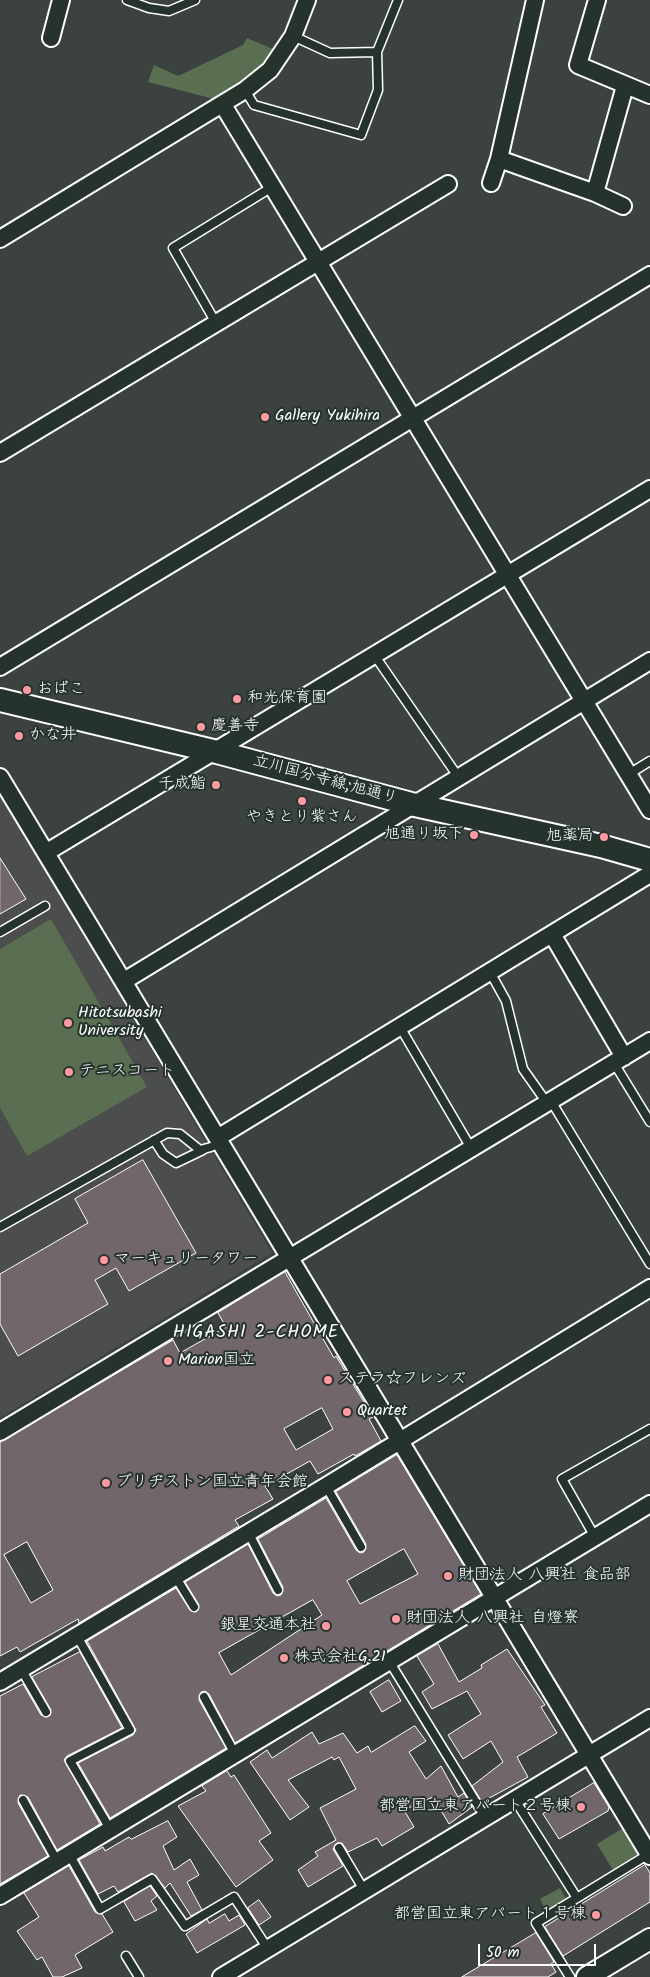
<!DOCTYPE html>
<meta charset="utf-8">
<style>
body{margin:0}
#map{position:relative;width:650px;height:1977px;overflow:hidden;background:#3c4240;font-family:Kalam,sans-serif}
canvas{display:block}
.scale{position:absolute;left:478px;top:1944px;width:118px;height:22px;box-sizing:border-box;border:2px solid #fff;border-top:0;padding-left:6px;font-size:15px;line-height:18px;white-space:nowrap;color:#fff;-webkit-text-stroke:4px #26332d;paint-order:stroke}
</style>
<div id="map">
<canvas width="650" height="1977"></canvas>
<div class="scale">50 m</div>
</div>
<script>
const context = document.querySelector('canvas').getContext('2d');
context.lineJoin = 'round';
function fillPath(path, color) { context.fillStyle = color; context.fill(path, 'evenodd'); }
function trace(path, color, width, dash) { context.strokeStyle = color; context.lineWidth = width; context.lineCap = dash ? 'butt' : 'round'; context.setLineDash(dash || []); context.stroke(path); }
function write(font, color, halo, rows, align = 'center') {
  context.font = font + ' Kalam,"Klee One",sans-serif'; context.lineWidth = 4; context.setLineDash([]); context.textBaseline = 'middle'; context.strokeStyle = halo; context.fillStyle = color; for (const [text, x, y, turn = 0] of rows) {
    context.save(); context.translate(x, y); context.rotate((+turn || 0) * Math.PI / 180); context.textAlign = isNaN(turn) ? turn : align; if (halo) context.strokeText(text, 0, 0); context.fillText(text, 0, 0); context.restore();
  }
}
fillPath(new Path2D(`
 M 0,794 L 272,1253 L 0,1418 Z`), '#4c4d4d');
fillPath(new Path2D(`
 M 247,38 L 273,49 C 261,73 236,85 214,99 L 148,82 L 154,65 L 178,76 L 243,45 Z
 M 51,919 L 147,1087 L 27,1156 L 0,1108 L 0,949 Z
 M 623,1828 L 637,1854 L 613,1870 L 597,1844 Z
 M 560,1888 L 566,1899 L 565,1904 L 548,1914 L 540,1899 Z`), '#5a6e52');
const building = new Path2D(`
 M 0,858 L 26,899 L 0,914 Z
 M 143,1160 L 196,1253 L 129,1291 L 116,1268 L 95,1280 L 108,1304 L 18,1356 L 0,1324 L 0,1274 L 88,1223 L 75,1199 Z
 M 285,1272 L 334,1358 L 336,1356 L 373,1417 L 369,1419 L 381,1441 L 355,1456 L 354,1454 L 318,1474 L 310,1461 L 265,1486 L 273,1499 L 235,1520 L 239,1526 L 79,1623 L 78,1619 L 20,1652 L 17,1647 L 0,1656 L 0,1442 L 173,1340 L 180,1353 L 226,1327 L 218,1313 ZM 322,1408 L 333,1429 L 296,1450 L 284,1429 ZM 27,1542 L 53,1590 L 31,1603 L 4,1555 Z
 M 397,1455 L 481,1594 L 235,1743 L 209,1694 L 205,1691 L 201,1692 L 199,1700 L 226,1748 L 110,1818 L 78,1763 L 133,1735 L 136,1730 L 87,1641 L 176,1588 L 190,1610 L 196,1612 L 199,1605 L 185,1582 L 248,1544 L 273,1593 L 277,1596 L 281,1595 L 283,1587 L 258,1539 L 326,1498 L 356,1550 L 360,1553 L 364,1552 L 366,1544 L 336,1492 ZM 404,1549 L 418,1574 L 360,1604 L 347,1581 ZM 313,1600 L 322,1615 L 231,1675 L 219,1653 Z
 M 438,1644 L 459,1682 L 482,1668 L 481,1665 L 507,1649 L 545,1705 L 541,1707 L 557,1733 L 517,1757 L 528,1777 L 482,1802 L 472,1786 L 503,1762 L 491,1741 L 463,1759 L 448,1735 L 481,1714 L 467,1691 L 432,1709 L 422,1692 L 434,1684 L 417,1656 Z
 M 80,1652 L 122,1728 L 67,1756 L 64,1760 L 100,1824 L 57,1850 L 28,1797 L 20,1795 L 18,1803 L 48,1856 L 0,1884 L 0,1696 L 23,1684 L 41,1715 L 48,1717 L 51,1710 L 32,1677 Z
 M 389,1680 L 401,1701 L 382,1712 L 370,1692 Z
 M 415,1726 L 426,1741 L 409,1752 L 426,1779 L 441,1766 L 458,1797 L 464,1793 L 472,1807 L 449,1824 L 433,1797 L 404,1810 L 414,1827 L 382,1846 L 377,1838 L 348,1852 L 342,1843 L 337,1843 L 333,1849 L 343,1866 L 308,1887 L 298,1870 L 318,1856 L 315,1852 L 336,1840 L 320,1808 L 356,1789 L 339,1757 L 334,1760 L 332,1757 L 288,1780 L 309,1807 L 290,1820 L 250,1762 L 267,1750 L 272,1758 L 312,1732 L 319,1744 L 343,1733 L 357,1753 L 368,1746 L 371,1752 Z
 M 227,1771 L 231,1777 L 234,1775 L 271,1833 L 259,1841 L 273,1860 L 236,1887 L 178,1806 L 206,1791 L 202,1786 Z
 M 594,1783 L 609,1807 L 608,1811 L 559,1839 L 543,1814 Z
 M 168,1821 L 177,1837 L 163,1846 L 174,1870 L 190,1859 L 199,1875 L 187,1882 L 202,1910 L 191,1916 L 170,1883 L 165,1888 L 152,1873 L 118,1892 L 114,1886 L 98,1894 L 79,1860 L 103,1847 L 105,1851 L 129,1837 L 131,1839 Z
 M 645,1865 L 650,1873 L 650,1902 L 563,1956 L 545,1927 Z
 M 69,1866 L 95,1912 L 102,1914 L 113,1932 L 75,1955 L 82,1968 L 62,1977 L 53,1977 L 42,1957 L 37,1960 L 17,1931 L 39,1917 L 24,1893 Z
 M 150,1886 L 157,1896 L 151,1901 L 157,1910 L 135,1921 L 124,1902 Z
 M 259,1900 L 271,1917 L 259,1925 L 248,1908 Z
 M 225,1914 L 229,1921 L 239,1915 L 245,1925 L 197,1953 L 186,1934 L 207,1919 L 209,1923 Z
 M 536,1933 L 554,1962 L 551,1964 L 556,1972 L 548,1977 L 462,1977 Z`);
fillPath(building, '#70666b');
trace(building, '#fff', 1);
const service = new Path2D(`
 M 127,0 L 149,8 L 169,11 L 195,0
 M 293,36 L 330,53 L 377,52
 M 245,90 L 254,105 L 361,135 L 378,90 L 377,52 L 398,0
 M 216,323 L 173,248 L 272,187
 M 375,656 L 459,778
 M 629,774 L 650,761
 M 0,932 L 45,906
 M 490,972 L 506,1001 L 523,1069 L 547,1103
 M 400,1027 L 471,1148
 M 614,1063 L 650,1122
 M 551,1101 L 650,1264
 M 154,1140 L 163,1154 L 176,1163 L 203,1150
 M 0,1227 L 167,1133 L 180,1134 L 200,1150 L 211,1147
 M 326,1486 L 361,1547
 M 248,1532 L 278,1590
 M 595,1537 L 562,1479 L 650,1429
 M 175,1576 L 194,1607
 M 77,1636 L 130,1730 L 70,1761 L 110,1829
 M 389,1661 L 485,1817
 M 21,1669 L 46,1712
 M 204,1697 L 235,1754
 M 23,1800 L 57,1861
 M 515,1800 L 577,1898
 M 339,1848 L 364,1890
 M 69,1854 L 100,1909 L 152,1879 L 185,1926 L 234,1897 L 268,1949
 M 126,1956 L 139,1977
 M 570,1977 L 536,1923 L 649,1854`);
const minor = new Path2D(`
 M 597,0 L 578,65 L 650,95
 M 51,38 L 61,0
 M 223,105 L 650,810
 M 499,159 L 595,193 L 623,206
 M 491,183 L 499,159 L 535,0
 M 595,193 L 625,86
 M 0,239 L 245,90 L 270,70 L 293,36 L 307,0
 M 0,453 L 448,184
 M 0,667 L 650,275
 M 0,777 L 650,1856
 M 47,852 L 650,489
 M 552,934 L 624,1057
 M 124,981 L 650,661
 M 219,1137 L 650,874
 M 0,1432 L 650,1041
 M 0,1682 L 326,1486 L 650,1288
 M 0,1896 L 650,1504
 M 221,1977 L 650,1718`);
const tertiary = new Path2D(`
 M 587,1977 L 650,1939`);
const secondary = new Path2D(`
 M 0,700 L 217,752 L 415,805 L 601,846 L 650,860`);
trace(service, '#fff', 11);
trace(minor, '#fff', 20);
trace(tertiary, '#fff', 24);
trace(secondary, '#fff', 26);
trace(service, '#26332d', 8);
trace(minor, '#26332d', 16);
trace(tertiary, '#26332d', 20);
trace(secondary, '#26332d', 22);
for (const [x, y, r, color] of [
 [265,417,5,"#ff9aa2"],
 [27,690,5,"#ff9aa2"],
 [237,699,5,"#ff9aa2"],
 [201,727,5,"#ff9aa2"],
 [19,736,5,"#ff9aa2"],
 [216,785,5,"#ff9aa2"],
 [302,801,5,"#ff9aa2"],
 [474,835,5,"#ff9aa2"],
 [604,837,5,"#ff9aa2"],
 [68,1023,5,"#ff9aa2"],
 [69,1072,5,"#ff9aa2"],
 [104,1260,5,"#ff9aa2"],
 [168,1361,5,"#ff9aa2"],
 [328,1380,5,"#ff9aa2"],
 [347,1412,5,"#ff9aa2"],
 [106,1483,5,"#ff9aa2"],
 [448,1576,5,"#ff9aa2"],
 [396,1619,5,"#ff9aa2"],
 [326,1626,5,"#ff9aa2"],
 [284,1658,5,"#ff9aa2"],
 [581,1807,5,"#ff9aa2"],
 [596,1915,5,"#ff9aa2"]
]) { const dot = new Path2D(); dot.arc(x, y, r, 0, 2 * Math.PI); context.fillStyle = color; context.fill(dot); trace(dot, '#26332d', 2); }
write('16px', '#fff', '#26332d', [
 ["Gallery Yukihira",275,417],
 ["おばこ",37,690],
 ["和光保育園",247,699],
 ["慶善寺",211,727],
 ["かな井",29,736],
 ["千成鮨",206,785,"right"],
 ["やきとり紫さん",302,818,"center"],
 ["旭通り坂下",464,835,"right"],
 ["旭薬局",594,837,"right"],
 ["Hitotsubashi",78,1014],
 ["University",78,1032],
 ["テニスコート",79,1072],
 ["マーキュリータワー",114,1260],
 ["Marion国立",178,1361],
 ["ステラ☆フレンズ",338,1380],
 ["Quartet",357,1412],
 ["ブリヂストン国立青年会館",116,1483],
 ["財団法人 八興社 食品部",458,1576],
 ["財団法人 八興社 自燈寮",406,1619],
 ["銀星交通本社",316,1626,"right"],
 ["株式会社G.21",294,1658],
 ["都営国立東アパート２号棟",571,1807,"right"],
 ["都営国立東アパート１号棟",586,1915,"right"]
], 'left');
write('16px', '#fff', '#26332d', [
 ["立川国分寺線;旭通り",325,781,15]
]);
context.letterSpacing = '1px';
write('18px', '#fff', '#26332d', [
 ["HIGASHI 2-CHOME",256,1334]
]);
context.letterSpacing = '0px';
</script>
